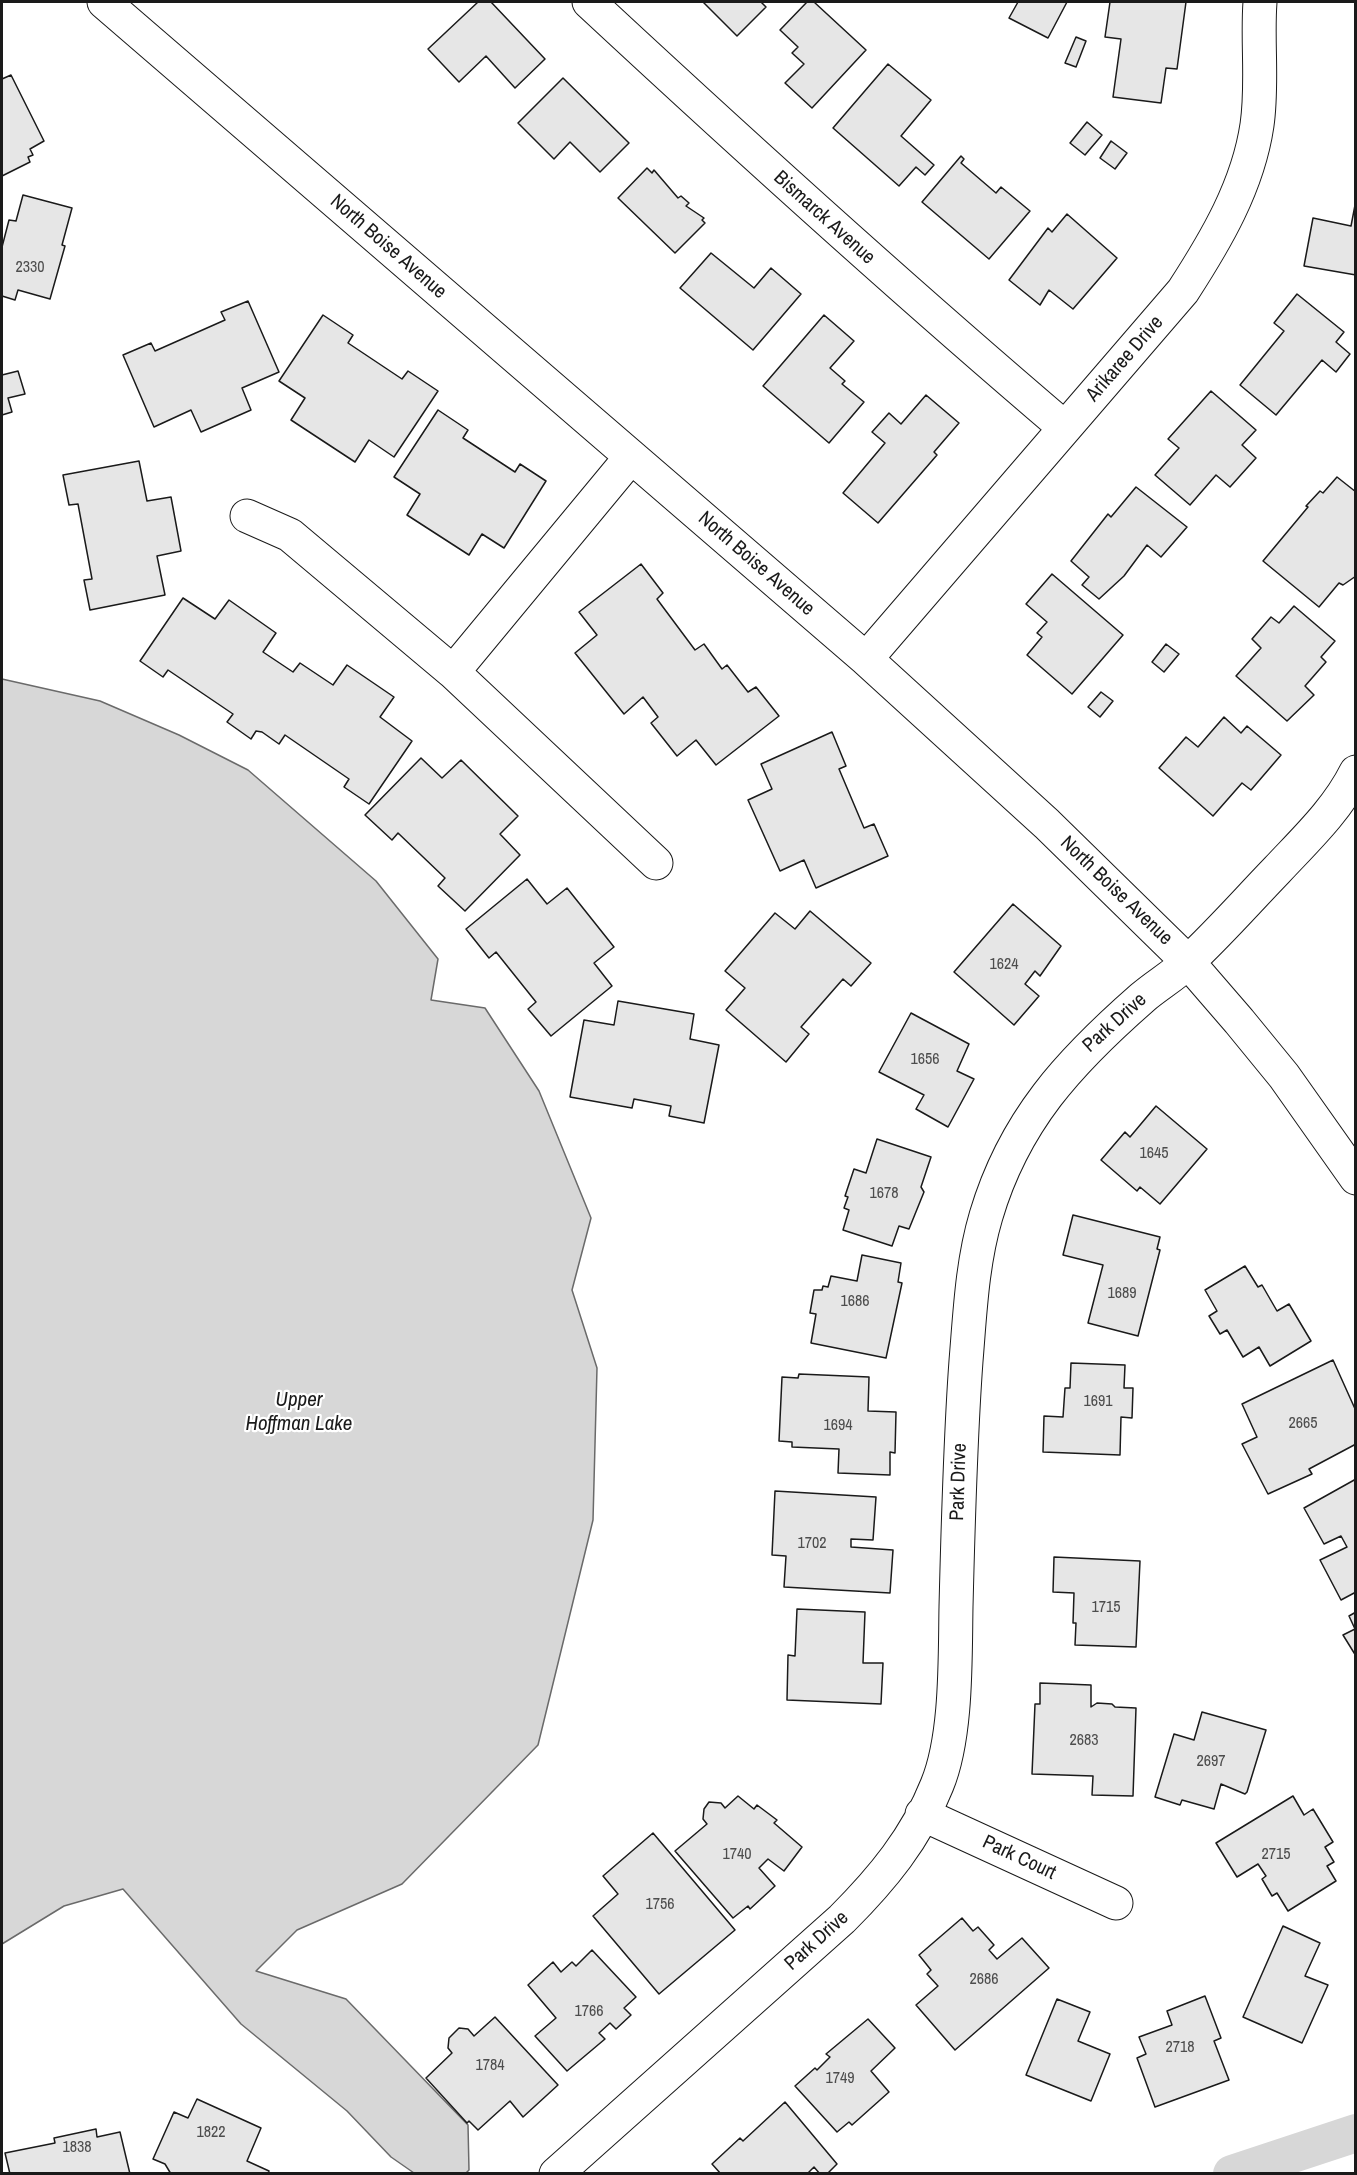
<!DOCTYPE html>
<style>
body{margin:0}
#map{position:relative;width:1357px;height:2175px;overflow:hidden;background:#fff;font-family:"Archivo Narrow",sans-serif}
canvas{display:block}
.frame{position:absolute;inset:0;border:3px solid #1a1a1a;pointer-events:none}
</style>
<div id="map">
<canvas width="1357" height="2175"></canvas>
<div class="frame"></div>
</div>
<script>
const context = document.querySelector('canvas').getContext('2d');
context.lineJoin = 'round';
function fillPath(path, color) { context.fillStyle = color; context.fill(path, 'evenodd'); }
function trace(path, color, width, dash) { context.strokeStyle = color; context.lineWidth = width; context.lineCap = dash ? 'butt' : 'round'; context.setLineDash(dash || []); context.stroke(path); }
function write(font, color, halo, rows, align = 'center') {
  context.font = font + ' "Archivo Narrow",sans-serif'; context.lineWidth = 4.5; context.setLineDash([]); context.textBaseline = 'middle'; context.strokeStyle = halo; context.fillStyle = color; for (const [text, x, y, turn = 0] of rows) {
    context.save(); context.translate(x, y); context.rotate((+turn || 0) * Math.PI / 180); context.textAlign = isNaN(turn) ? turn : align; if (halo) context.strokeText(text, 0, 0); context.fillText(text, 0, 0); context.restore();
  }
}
const water = new Path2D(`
 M 2,679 L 100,701 L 179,735 L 248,770 L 376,881 L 438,959 L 431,1000 L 485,1008 L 539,1091 L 591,1218 L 572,1290 L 597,1368 L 593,1520 L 538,1745 L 402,1884 L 297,1930 L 256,1971 L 346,1999 L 468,2125 L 469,2170 L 466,2173 L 414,2173 L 391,2157 L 347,2111 L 241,2024 L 123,1889 L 64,1906 L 2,1944 Z`);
fillPath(water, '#d7d7d7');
trace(water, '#6a6a6a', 1.5);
trace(new Path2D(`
 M 1232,2174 L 1356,2133`), '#d7d7d7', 38);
const building = new Path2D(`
 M 478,2 L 491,2 L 545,59 L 515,88 L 486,56 L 459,82 L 428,49 Z
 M 703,2 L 761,2 L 766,7 L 737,36 Z
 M 807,2 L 814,2 L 866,50 L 812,108 L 785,83 L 804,64 L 792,53 L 798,47 L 780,30 Z
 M 1018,2 L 1067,2 L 1048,38 L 1009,18 Z
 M 1110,2 L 1186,2 L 1177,69 L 1166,68 L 1161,103 L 1113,97 L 1121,39 L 1105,37 Z
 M 1076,37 L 1086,41 L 1076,67 L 1065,63 Z
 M 888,64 L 931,100 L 901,136 L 934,165 L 925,175 L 916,167 L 899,186 L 833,128 Z
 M 11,75 L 44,141 L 30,149 L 33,155 L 28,157 L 30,162 L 2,176 L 2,79 Z
 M 563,78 L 629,143 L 600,172 L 570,142 L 554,159 L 518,123 Z
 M 1087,122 L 1102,135 L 1085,155 L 1070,143 Z
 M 1111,141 L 1127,153 L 1115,169 L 1100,158 Z
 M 961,156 L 964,159 L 961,163 L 996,193 L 1001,187 L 1030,211 L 989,259 L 922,202 Z
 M 647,168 L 652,173 L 654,170 L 678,198 L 681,196 L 689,203 L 686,206 L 704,218 L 702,220 L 705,223 L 675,253 L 618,198 Z
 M 23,195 L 72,208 L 62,245 L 65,246 L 50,299 L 18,290 L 15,300 L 2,296 L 2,247 L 9,220 L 16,221 Z
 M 1356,200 L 1356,275 L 1304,266 L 1313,218 L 1351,226 Z
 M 1067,214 L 1117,258 L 1073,309 L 1049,290 L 1040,305 L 1009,280 L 1048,228 L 1052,232 Z
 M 711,253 L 754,288 L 771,268 L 801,294 L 753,350 L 680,288 Z
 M 1297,294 L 1344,332 L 1336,342 L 1350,354 L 1336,372 L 1322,360 L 1276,415 L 1240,385 L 1284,331 L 1274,323 Z
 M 248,301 L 279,372 L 242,388 L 251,410 L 201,432 L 191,410 L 154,427 L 123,355 L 151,343 L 155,351 L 225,320 L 221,312 Z
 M 323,315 L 353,335 L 348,343 L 402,379 L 408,371 L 438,391 L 394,457 L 369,440 L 355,462 L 291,420 L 305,398 L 279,381 Z
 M 824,315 L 854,341 L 830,368 L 845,381 L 842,384 L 864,402 L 829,443 L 763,386 Z
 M 18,371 L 25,394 L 8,398 L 12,412 L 2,415 L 2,375 Z
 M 1211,391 L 1256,430 L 1242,445 L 1256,458 L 1230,487 L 1216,475 L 1190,505 L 1155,475 L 1179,448 L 1168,439 Z
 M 926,395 L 959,423 L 934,452 L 937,455 L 878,523 L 843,493 L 885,443 L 872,432 L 889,413 L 901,424 Z
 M 438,410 L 468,430 L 463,438 L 515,472 L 520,464 L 546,481 L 504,548 L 482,534 L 469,555 L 407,515 L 420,494 L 394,477 Z
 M 139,461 L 147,501 L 171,497 L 181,551 L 157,556 L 165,595 L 90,610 L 84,580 L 92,579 L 78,504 L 69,505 L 63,475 Z
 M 1337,477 L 1356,492 L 1356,576 L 1343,585 L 1339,583 L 1319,607 L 1263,561 L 1308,507 L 1306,506 L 1320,491 L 1323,493 Z
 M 1136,487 L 1187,527 L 1161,557 L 1147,545 L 1124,576 L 1099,599 L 1082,585 L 1089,577 L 1071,561 L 1108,514 L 1111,517 Z
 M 641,564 L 663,593 L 657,599 L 695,650 L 704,644 L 722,669 L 727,665 L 748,692 L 756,687 L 779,716 L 716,765 L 696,740 L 677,756 L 651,723 L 658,717 L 643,697 L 624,714 L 575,653 L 597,635 L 579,612 Z
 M 1052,574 L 1123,635 L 1072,694 L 1027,655 L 1042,637 L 1037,633 L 1047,622 L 1026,604 Z
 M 183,598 L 215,619 L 229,600 L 276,633 L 263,652 L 293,672 L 300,663 L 333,685 L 347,665 L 394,697 L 380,717 L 412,741 L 369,804 L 344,787 L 349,779 L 285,735 L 279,744 L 262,732 L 256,731 L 251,739 L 227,722 L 233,714 L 168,670 L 163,677 L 140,661 Z
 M 1294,606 L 1335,641 L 1321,657 L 1326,662 L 1305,686 L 1314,695 L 1287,721 L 1236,676 L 1261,648 L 1252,639 L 1271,617 L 1279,623 Z
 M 1166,644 L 1179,654 L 1164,672 L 1152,662 Z
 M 1101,692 L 1113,701 L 1100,717 L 1088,707 Z
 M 1224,717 L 1241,733 L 1247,726 L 1281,755 L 1251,790 L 1242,783 L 1213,816 L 1159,768 L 1186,737 L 1198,747 Z
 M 832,732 L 846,766 L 839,769 L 864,828 L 874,824 L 888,856 L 816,888 L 804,860 L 780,871 L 748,800 L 772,789 L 761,764 Z
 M 421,758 L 442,778 L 461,760 L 518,816 L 500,834 L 520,855 L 465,911 L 438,886 L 445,878 L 398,833 L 392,840 L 365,815 Z
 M 527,879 L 547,904 L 567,888 L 614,947 L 594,963 L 612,986 L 551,1036 L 528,1009 L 536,1002 L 496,952 L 489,958 L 466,929 Z
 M 1013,904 L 1061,946 L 1040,976 L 1035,971 L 1025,984 L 1039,996 L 1014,1025 L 954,972 Z
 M 810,911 L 871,963 L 851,986 L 843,979 L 801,1027 L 809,1034 L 786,1062 L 726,1010 L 745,988 L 725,971 L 775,913 L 795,929 Z
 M 618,1001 L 694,1014 L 690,1039 L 719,1045 L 704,1123 L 669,1116 L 671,1106 L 634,1099 L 632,1108 L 570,1097 L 584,1020 L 614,1025 Z
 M 911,1013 L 969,1044 L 957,1071 L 974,1079 L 948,1127 L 916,1109 L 924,1095 L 879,1072 Z
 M 1156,1106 L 1207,1149 L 1160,1204 L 1140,1187 L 1137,1191 L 1101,1160 L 1125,1132 L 1130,1137 Z
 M 877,1139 L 931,1157 L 921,1187 L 924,1192 L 909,1229 L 899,1226 L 892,1246 L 843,1230 L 849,1210 L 844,1208 L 848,1197 L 845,1196 L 854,1169 L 866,1173 Z
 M 1073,1215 L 1160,1237 L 1157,1249 L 1160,1250 L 1138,1336 L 1088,1323 L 1103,1265 L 1063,1255 Z
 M 862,1255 L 901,1263 L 898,1282 L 902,1283 L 886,1358 L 811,1343 L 816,1314 L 810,1313 L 814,1290 L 822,1290 L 823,1286 L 828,1287 L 831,1276 L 857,1281 Z
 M 1245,1266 L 1258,1287 L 1262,1285 L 1277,1311 L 1289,1304 L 1311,1341 L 1270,1366 L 1259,1347 L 1243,1357 L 1227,1330 L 1220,1334 L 1209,1316 L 1217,1311 L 1205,1290 Z
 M 1333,1360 L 1356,1411 L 1356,1444 L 1309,1469 L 1312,1474 L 1268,1494 L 1242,1444 L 1257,1437 L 1242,1404 Z
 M 1071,1363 L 1125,1365 L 1124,1388 L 1133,1388 L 1132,1418 L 1121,1417 L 1120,1455 L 1043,1452 L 1044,1416 L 1063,1417 L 1065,1388 L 1070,1388 Z
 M 799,1374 L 869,1377 L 868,1411 L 896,1412 L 895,1453 L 890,1452 L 890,1475 L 838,1473 L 839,1449 L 792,1447 L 792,1442 L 779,1441 L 782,1377 L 798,1378 Z
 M 1356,1479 L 1356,1592 L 1341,1600 L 1320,1560 L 1347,1547 L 1341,1536 L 1324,1544 L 1304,1508 Z
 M 775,1491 L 876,1497 L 873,1540 L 851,1539 L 851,1547 L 893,1550 L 890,1593 L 784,1587 L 786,1556 L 772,1555 Z
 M 1054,1557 L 1140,1561 L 1136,1647 L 1075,1645 L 1076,1623 L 1073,1623 L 1074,1593 L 1053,1592 Z
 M 797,1609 L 865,1612 L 863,1663 L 883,1663 L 881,1704 L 787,1700 L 788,1655 L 795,1656 Z
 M 1356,1612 L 1356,1656 L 1343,1635 L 1355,1629 L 1349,1616 Z
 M 1040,1683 L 1091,1685 L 1091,1707 L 1097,1703 L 1112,1704 L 1115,1707 L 1136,1708 L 1133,1796 L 1092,1795 L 1093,1776 L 1032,1774 L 1035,1704 L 1040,1704 Z
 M 1202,1712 L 1266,1730 L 1247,1792 L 1245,1794 L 1221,1784 L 1214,1809 L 1182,1800 L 1180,1805 L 1155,1797 L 1174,1734 L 1194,1740 Z
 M 738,1796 L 754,1809 L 757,1805 L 777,1820 L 774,1823 L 802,1847 L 784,1871 L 768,1859 L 759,1868 L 775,1886 L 750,1909 L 748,1906 L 733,1918 L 675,1851 L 707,1824 L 703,1819 L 704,1809 L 709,1802 L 721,1803 L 725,1808 Z
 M 1293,1796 L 1304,1815 L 1313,1809 L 1333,1842 L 1325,1847 L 1334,1862 L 1327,1866 L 1336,1881 L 1288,1911 L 1277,1893 L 1272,1896 L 1262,1879 L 1266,1876 L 1258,1864 L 1237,1877 L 1216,1843 Z
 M 653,1833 L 735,1930 L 659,1994 L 593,1916 L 618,1894 L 603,1876 Z
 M 962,1918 L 973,1931 L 978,1927 L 994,1945 L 989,1950 L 997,1959 L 1022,1938 L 1049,1968 L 955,2050 L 916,2005 L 938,1986 L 927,1974 L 931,1970 L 919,1955 Z
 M 1283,1926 L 1320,1943 L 1305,1976 L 1328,1985 L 1302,2043 L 1243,2017 Z
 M 592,1950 L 636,1997 L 624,2008 L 631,2015 L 616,2029 L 610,2023 L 599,2033 L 605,2039 L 567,2071 L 535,2036 L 556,2018 L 528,1985 L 553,1962 L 561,1972 L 572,1962 L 576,1966 Z
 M 1205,1996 L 1221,2038 L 1214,2041 L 1229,2080 L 1155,2107 L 1137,2058 L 1146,2054 L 1139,2037 L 1172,2025 L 1167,2011 Z
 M 1057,1999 L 1090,2012 L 1078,2041 L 1110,2054 L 1091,2101 L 1026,2075 Z
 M 495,2017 L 558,2085 L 523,2117 L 510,2101 L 478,2130 L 469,2121 L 467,2123 L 426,2078 L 452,2053 L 448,2048 L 449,2038 L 459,2028 L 468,2029 L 474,2036 Z
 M 868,2019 L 895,2048 L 871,2071 L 889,2092 L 852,2125 L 849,2122 L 837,2132 L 795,2086 L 815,2068 L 817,2070 L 830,2057 L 826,2054 Z
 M 197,2099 L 261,2128 L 247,2161 L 269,2171 L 268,2174 L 171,2174 L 165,2164 L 153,2159 L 174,2112 L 188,2118 Z
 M 785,2102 L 837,2164 L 827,2174 L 820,2174 L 814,2167 L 807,2174 L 721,2174 L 712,2164 L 740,2138 L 743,2141 Z
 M 96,2129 L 97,2137 L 120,2132 L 130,2174 L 10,2174 L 5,2153 L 55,2143 L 54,2138 Z`);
fillPath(building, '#e6e6e6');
trace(building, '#1a1a1a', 1.5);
const minor = new Path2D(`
 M 104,2 L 866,659 L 1047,824 L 1188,962 L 1239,1021 L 1284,1076 L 1356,1178
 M 589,2 C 745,147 903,290 1065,428
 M 247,516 L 290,535 L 453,672 L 656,863
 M 866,659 L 1183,291 C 1216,240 1248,186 1257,125 C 1263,84 1257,42 1260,2
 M 453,672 L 631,457
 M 922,1814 L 1116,1903
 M 556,2174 L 842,1919 C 882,1879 916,1838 937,1785 C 957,1737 955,1659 956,1607 C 958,1525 960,1443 966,1361 C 970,1313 972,1263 986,1216 C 1014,1121 1069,1062 1142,998 C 1157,985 1175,975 1189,961 C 1220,932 1248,900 1277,870 C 1306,839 1337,810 1356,772`);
trace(minor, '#1a1a1a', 35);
trace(minor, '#fff', 33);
write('16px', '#4d4d4d', null, [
 ["2330",30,268],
 ["1624",1004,965],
 ["1656",925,1060],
 ["1645",1154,1154],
 ["1678",884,1194],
 ["1689",1122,1294],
 ["1686",855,1302],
 ["1691",1098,1402],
 ["2665",1303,1424],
 ["1694",838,1426],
 ["1702",812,1544],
 ["1715",1106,1608],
 ["2683",1084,1741],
 ["2697",1211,1762],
 ["1740",737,1855],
 ["2715",1276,1855],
 ["1756",660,1905],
 ["2686",984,1980],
 ["1766",589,2012],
 ["2718",1180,2048],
 ["1784",490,2066],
 ["1749",840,2079],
 ["1822",211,2133],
 ["1838",77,2148]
]);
write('20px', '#1a1a1a', '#fff', [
 ["Bismarck Avenue",824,218,42],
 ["North Boise Avenue",388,247,41],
 ["Arikaree Drive",1125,359,-49],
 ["North Boise Avenue",756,564,41],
 ["North Boise Avenue",1116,891,44],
 ["Park Drive",1115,1023,-42],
 ["Park Drive",959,1482,-88],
 ["Park Court",1019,1858,25],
 ["Park Drive",817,1941,-42]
]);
write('italic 21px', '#1a1a1a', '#fff', [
 ["Upper",299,1400],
 ["Hoffman Lake",299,1424]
]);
</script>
